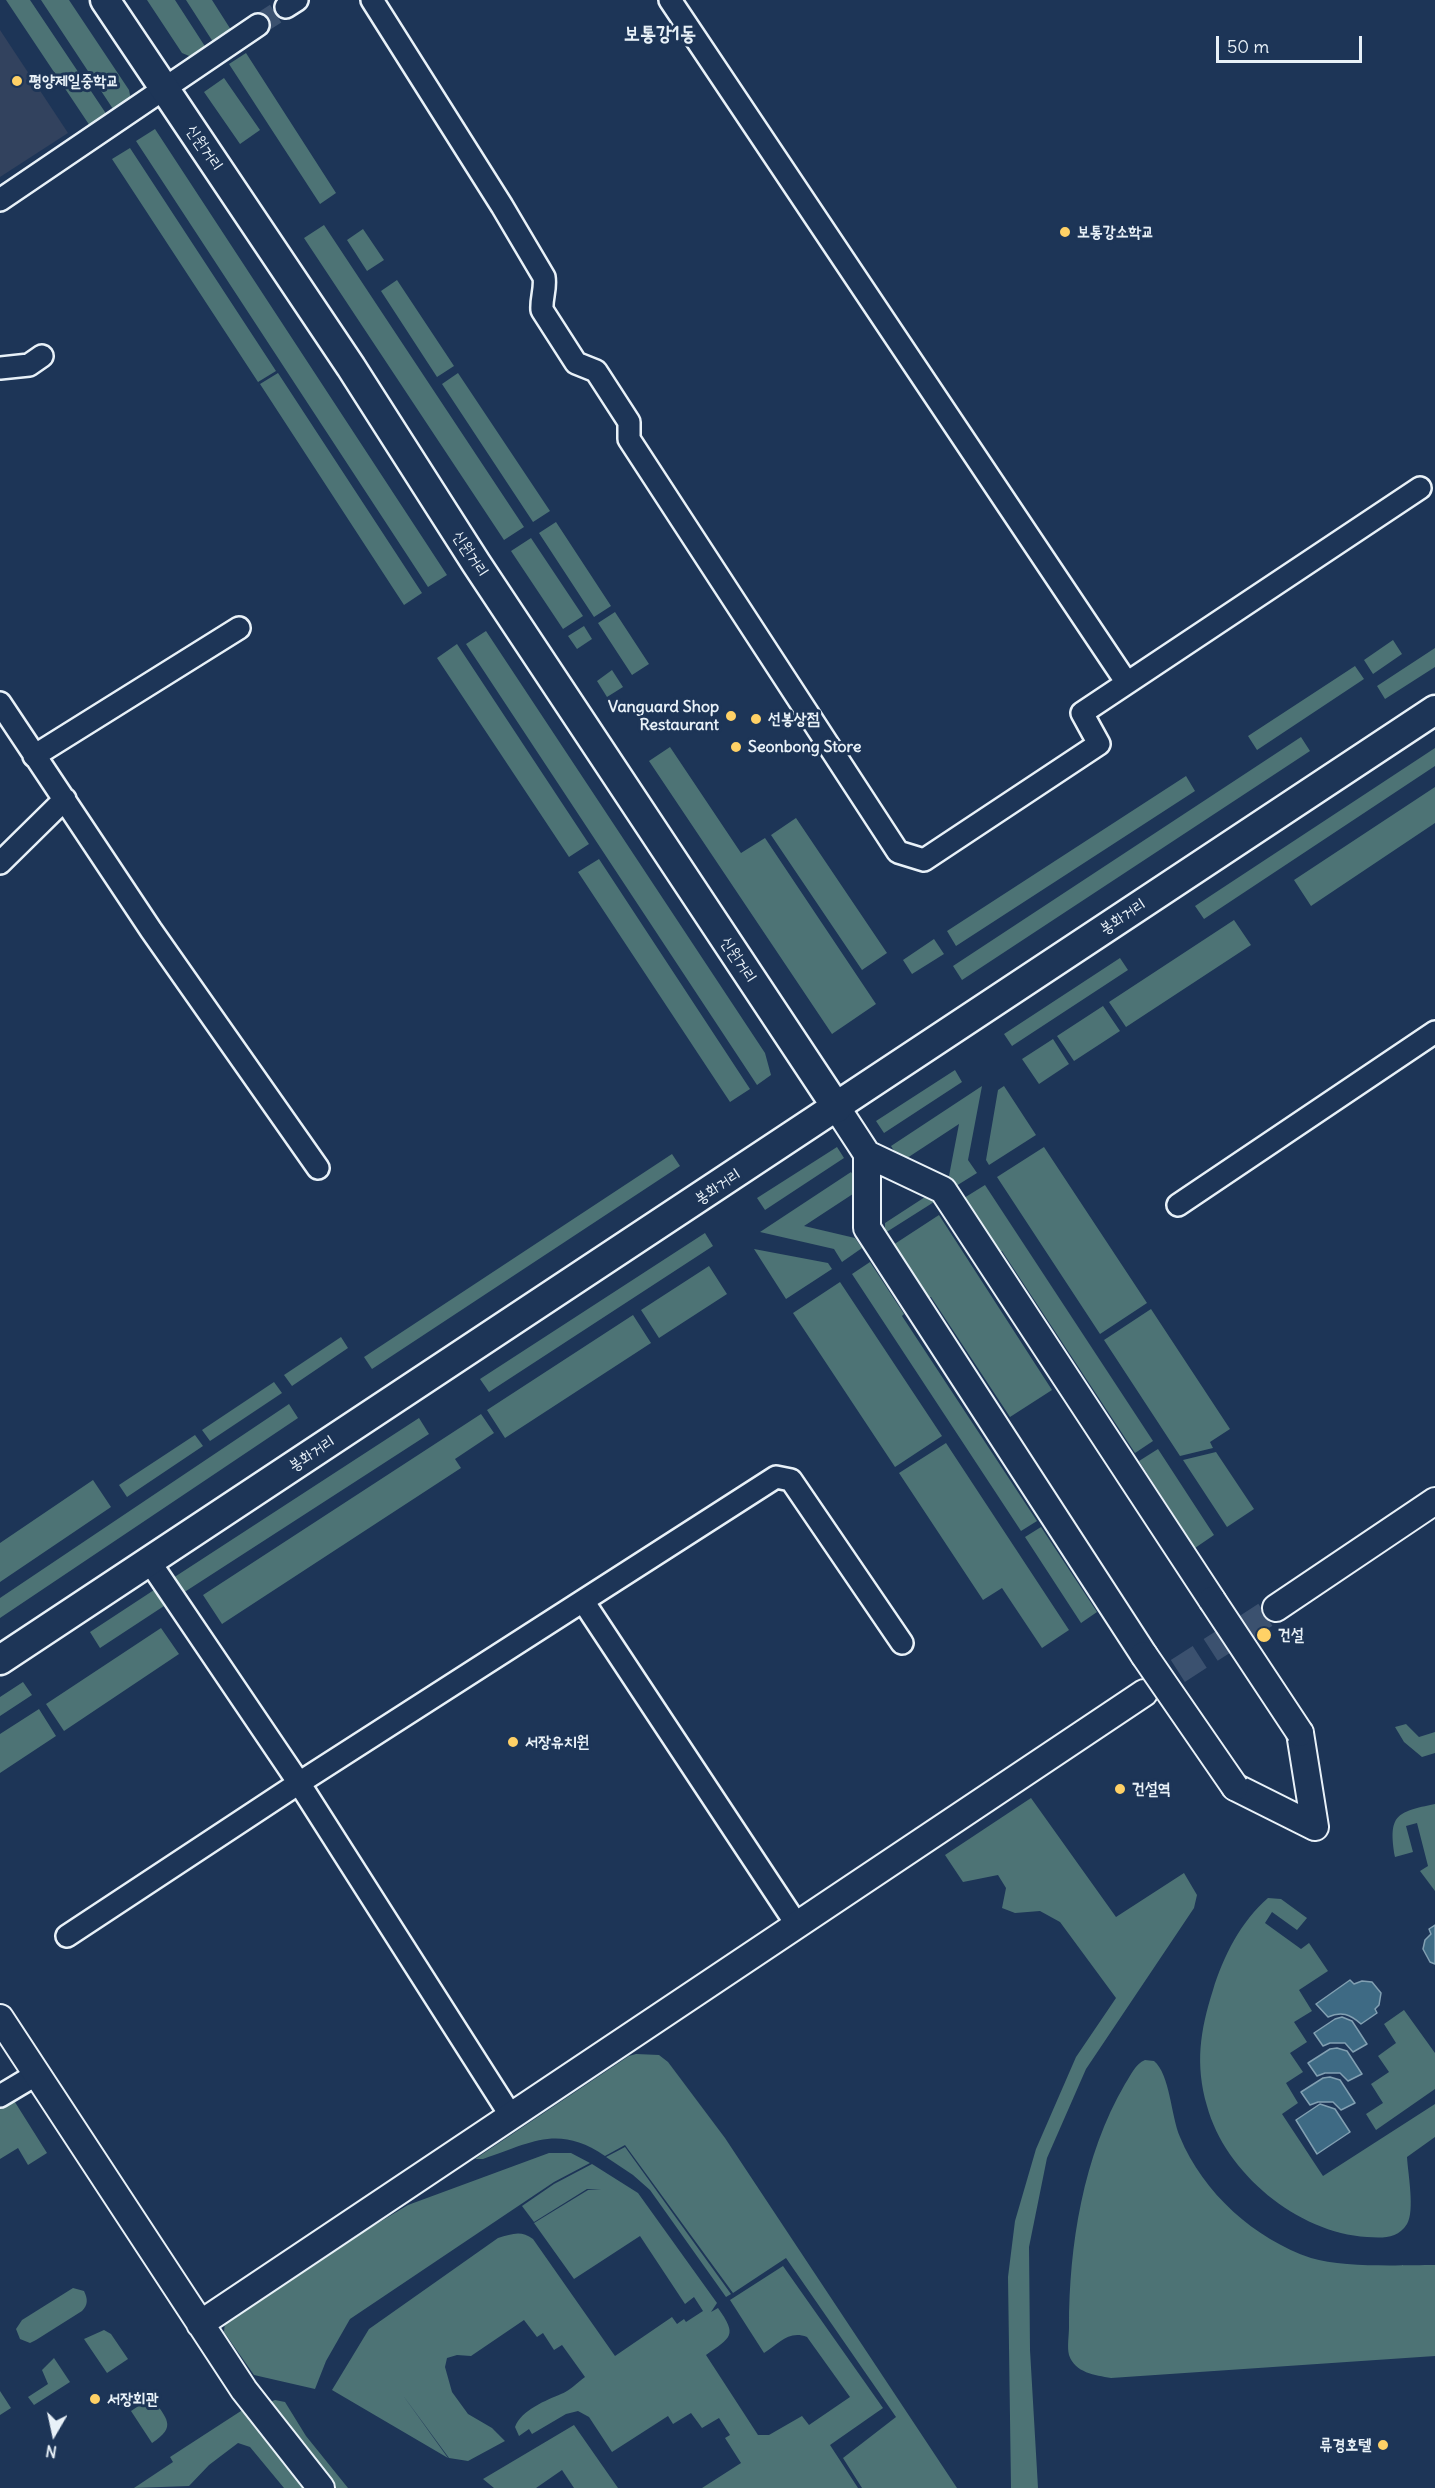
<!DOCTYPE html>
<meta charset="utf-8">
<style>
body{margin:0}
#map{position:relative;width:1435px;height:2488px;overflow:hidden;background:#1d3557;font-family:Delius,sans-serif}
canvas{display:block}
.north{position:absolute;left:24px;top:2404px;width:60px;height:60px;-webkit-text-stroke:4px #1d3557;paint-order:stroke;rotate:189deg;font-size:16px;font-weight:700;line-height:24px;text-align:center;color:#e8f1f8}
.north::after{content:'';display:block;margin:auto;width:21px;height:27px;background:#e8f1f8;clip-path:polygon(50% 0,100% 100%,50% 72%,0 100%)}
.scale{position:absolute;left:1216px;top:36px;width:146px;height:27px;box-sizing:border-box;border:3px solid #e8f1f8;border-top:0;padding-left:8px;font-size:18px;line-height:21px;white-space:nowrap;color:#e8f1f8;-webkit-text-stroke:4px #1d3557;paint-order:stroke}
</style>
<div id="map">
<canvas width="1435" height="2488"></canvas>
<div class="north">N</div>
<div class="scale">50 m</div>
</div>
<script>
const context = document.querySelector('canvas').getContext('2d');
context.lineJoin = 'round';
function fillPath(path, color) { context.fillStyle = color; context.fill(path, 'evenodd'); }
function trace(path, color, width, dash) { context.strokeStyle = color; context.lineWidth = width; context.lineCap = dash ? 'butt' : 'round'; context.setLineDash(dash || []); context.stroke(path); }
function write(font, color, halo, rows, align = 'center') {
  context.font = font + ' Delius,"Poor Story",sans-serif'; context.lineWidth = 6; context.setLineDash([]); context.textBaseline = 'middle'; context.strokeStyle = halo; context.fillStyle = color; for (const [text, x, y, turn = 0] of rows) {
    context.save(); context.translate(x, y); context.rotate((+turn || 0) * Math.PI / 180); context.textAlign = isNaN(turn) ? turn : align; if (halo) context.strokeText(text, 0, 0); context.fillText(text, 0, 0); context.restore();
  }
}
fillPath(new Path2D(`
 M 0,30 L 68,133 L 0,177 Z`), '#32425e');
fillPath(new Path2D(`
 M 6,0 L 30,0 L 109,118 L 92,129 Z
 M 41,0 L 69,0 L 129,90 L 131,100 L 115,112 Z
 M 147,0 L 175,0 L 208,51 L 194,58 L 182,53 Z
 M 186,0 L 212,0 L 233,33 L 215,45 Z
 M 246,53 L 336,193 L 320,204 L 229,64 Z
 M 224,78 L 260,130 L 240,144 L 204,92 Z
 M 155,129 L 447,575 L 428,587 L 136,141 Z
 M 130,148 L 276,371 L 258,382 L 112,159 Z
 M 324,225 L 524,527 L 504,540 L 304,238 Z
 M 363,229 L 384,260 L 367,271 L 347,240 Z
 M 397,280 L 454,366 L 437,377 L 381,291 Z
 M 278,373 L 422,593 L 404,605 L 260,384 Z
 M 458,373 L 550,511 L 533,522 L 442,384 Z
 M 556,522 L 611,606 L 594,617 L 539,533 Z
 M 531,538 L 583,616 L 563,629 L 511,551 Z
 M 615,612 L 649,664 L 632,675 L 598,623 Z
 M 584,626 L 592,639 L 577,649 L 568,636 Z
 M 486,631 L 765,1053 L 771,1075 L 757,1085 L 466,644 Z
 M 1393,640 L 1402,654 L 1373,674 L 1364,660 Z
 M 457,644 L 589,844 L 569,857 L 437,658 Z
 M 1435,648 L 1435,667 L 1385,699 L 1377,686 Z
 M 1355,666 L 1364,679 L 1257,750 L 1248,736 Z
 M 612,670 L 623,687 L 607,697 L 597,681 Z
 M 1301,737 L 1310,751 L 962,980 L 953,966 Z
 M 670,747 L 741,853 L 765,838 L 876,1004 L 832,1034 L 649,761 Z
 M 1435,748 L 1435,766 L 1204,919 L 1195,906 Z
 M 1186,776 L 1195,791 L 956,946 L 947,931 Z
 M 1435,787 L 1435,823 L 1311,906 L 1294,880 Z
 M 796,818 L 887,953 L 862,970 L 771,835 Z
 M 599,859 L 750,1089 L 730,1102 L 578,872 Z
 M 1234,920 L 1251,945 L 1126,1027 L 1109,1002 Z
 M 934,939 L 944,954 L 912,974 L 903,960 Z
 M 1120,958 L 1128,970 L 1012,1046 L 1004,1034 Z
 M 1103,1006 L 1120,1031 L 1074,1061 L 1057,1036 Z
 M 1053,1039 L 1069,1064 L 1039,1084 L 1022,1059 Z
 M 955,1070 L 962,1082 L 884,1133 L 876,1121 Z
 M 982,1086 L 968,1160 L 977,1173 L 956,1186 L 949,1176 L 959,1124 L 901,1162 L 891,1146 Z
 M 1004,1086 L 1036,1135 L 989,1165 L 986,1160 L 998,1090 Z
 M 837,1147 L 844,1158 L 765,1210 L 757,1198 Z
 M 1044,1147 L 1147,1303 L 1100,1334 L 997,1177 Z
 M 672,1154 L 680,1166 L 372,1369 L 364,1357 Z
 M 851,1172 L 862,1188 L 804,1226 L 855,1238 L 862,1248 L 842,1262 L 834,1249 L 760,1232 Z
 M 985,1185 L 1153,1441 L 1135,1453 L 1002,1251 L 1000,1252 L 964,1198 Z
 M 925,1197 L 934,1202 L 885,1233 L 885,1223 Z
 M 939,1215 L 1052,1390 L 1010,1417 L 931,1297 L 928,1298 L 893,1245 Z
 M 705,1233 L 713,1246 L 489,1392 L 480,1379 Z
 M 754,1249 L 828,1263 L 832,1269 L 786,1299 Z
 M 870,1262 L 904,1314 L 902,1316 L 1037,1521 L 1021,1531 L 852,1274 Z
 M 709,1266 L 727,1294 L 659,1338 L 641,1310 Z
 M 840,1282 L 942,1436 L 895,1467 L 793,1313 Z
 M 1151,1309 L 1230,1429 L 1210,1442 L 1213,1448 L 1180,1456 L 1104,1340 Z
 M 633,1315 L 651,1343 L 505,1438 L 487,1410 Z
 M 341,1337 L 348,1348 L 292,1386 L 284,1375 Z
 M 274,1382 L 282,1393 L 210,1441 L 202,1430 Z
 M 289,1404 L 298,1418 L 0,1618 L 0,1598 Z
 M 481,1414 L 494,1433 L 455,1459 L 461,1468 L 222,1624 L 203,1595 Z
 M 419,1418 L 429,1434 L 183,1593 L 173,1578 Z
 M 195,1435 L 203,1446 L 127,1497 L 119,1485 Z
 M 946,1443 L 1069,1630 L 1042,1648 L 1002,1588 L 983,1600 L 899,1473 Z
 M 1158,1449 L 1214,1535 L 1195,1548 L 1139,1461 Z
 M 1216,1452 L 1254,1509 L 1227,1527 L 1183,1460 Z
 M 93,1480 L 111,1507 L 0,1582 L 0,1543 Z
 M 1041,1527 L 1097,1612 L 1081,1623 L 1025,1537 Z
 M 154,1590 L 164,1606 L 100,1648 L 90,1632 Z
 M 161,1628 L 179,1654 L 64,1731 L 46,1704 Z
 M 23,1682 L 32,1695 L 0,1716 L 0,1697 Z
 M 39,1709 L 56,1736 L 0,1773 L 0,1734 Z
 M 1406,1724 L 1419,1737 L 1435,1732 L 1435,1753 L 1422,1757 L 1404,1742 L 1395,1727 Z
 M 1031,1798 L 1116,1917 L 1184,1873 L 1197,1895 L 1194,1908 L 1086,2069 L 1047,2158 L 1029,2247 L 1030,2350 L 1038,2488 L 1011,2488 L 1008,2277 L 1015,2221 L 1036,2149 L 1076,2057 L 1116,1998 L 1060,1922 L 1040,1911 L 1015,1913 L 1002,1908 L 1006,1888 L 998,1875 L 963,1882 L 945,1855 Z
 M 1435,1804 L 1435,1891 L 1420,1871 L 1428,1866 L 1417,1823 L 1406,1826 L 1413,1852 L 1395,1857 C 1388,1815 1396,1812 1435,1804 Z
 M 1268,1898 L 1281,1899 L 1307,1918 L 1297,1930 L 1272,1912 L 1265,1923 L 1301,1949 L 1309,1943 L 1328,1971 L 1299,1990 L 1312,2011 L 1294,2022 L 1307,2042 L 1290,2053 L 1303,2072 L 1286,2083 L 1298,2103 L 1282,2114 L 1323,2176 L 1435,2104 L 1435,2137 L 1407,2157 C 1408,2174 1415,2211 1407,2224 C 1398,2239 1382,2238 1367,2237 C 1298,2233 1225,2173 1207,2106 C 1195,2064 1200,2031 1213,1990 C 1223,1957 1241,1921 1268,1898 Z
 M 1404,2010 L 1435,2053 L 1435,2089 L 1376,2130 L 1366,2114 L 1383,2103 L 1371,2084 L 1389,2072 L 1378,2056 L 1396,2043 L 1384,2024 Z
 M 636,2054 L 659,2055 L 668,2062 L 725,2138 L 957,2488 L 862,2488 L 843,2458 L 896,2417 L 786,2258 L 733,2293 L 625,2145 L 605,2156 C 558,2124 531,2143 483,2159 L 475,2159 L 629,2056 Z
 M 1145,2060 L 1154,2061 C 1170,2074 1171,2116 1180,2137 C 1203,2193 1255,2239 1311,2258 C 1343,2268 1401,2265 1435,2265 L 1435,2356 L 1111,2378 C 1095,2375 1075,2373 1069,2355 C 1067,2347 1069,2335 1069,2327 C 1069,2246 1083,2156 1125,2084 C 1131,2075 1135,2064 1145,2060 Z
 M 13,2099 L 47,2153 L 28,2165 L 18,2148 L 0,2159 L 0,2106 Z
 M 625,2147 L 731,2294 L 726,2297 L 650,2190 L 633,2175 L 606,2157 Z
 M 549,2153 L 571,2153 L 590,2163 L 554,2182 L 350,2319 L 326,2361 L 315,2389 L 254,2375 L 224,2332 L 225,2321 L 235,2309 L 408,2205 Z
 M 592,2164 L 638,2193 L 717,2303 L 711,2312 L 718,2308 C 738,2336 731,2337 706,2355 L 758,2435 L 769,2435 L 802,2416 L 809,2425 L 850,2397 L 807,2337 C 788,2330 779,2344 764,2353 L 730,2300 L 783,2266 L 883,2408 L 830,2445 L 858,2488 L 702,2488 L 741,2463 L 725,2438 L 730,2435 L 719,2418 L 702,2428 L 691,2413 L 673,2424 L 668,2416 L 612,2452 L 589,2417 L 578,2411 L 566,2414 L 532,2434 L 529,2429 L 519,2436 L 515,2427 C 521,2410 547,2400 561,2394 C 569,2391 577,2383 585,2377 L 562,2345 L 554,2350 L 543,2333 L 537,2337 L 524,2320 L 471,2356 L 457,2355 L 447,2358 L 445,2367 L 452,2392 L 468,2414 L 492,2428 L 505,2441 L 468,2461 L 449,2458 L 402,2394 L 448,2458 L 332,2390 L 369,2329 L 498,2238 C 512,2234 521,2230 533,2239 L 615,2356 L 672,2317 L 677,2324 L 684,2319 L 686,2322 L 703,2311 L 694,2297 L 685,2304 L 640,2236 L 574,2279 L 534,2223 L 588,2190 L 601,2190 L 587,2189 L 534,2222 L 522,2206 L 554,2184 Z
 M 73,2288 L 84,2291 C 88,2299 88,2305 82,2311 L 36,2340 L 30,2343 L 20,2339 L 16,2329 L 22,2320 Z
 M 104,2330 L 111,2334 L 128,2359 L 107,2373 L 84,2339 Z
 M 54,2358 L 70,2382 L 34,2405 L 28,2397 L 48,2384 L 42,2370 Z
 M 0,2391 L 11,2408 L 0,2415 Z
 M 152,2397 C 166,2419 178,2426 152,2443 L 131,2411 Z
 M 275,2400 L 285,2402 L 306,2436 L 348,2488 L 331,2488 L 270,2402 Z
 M 244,2409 L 306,2488 L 284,2488 L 250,2447 L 238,2443 L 209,2465 L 189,2486 L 134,2488 L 173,2462 L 170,2457 Z
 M 574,2425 L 618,2488 L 574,2488 L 562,2470 L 536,2488 L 494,2488 L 483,2479 Z`), '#4d7375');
const water = new Path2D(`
 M 1435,1925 L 1435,1964 L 1430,1962 L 1423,1949 L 1425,1940 L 1431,1934 L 1429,1929 Z
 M 1350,1980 L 1354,1984 L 1362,1981 L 1372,1982 L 1381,1993 L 1379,2005 L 1375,2009 L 1377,2013 L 1361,2024 C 1350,2014 1341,2011 1328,2017 L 1316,2004 Z
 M 1342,2017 L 1352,2021 L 1367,2044 L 1353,2052 L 1345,2043 L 1330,2043 L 1323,2046 L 1314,2033 L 1335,2019 Z
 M 1337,2048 L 1347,2051 L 1362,2074 L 1348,2081 L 1340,2073 L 1325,2073 L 1317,2076 L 1308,2063 L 1330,2049 Z
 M 1330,2077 L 1340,2080 L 1355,2103 L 1341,2110 L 1333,2102 L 1318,2102 L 1310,2105 L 1301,2092 L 1323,2078 Z
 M 1320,2104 L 1335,2109 L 1350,2132 L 1317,2154 L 1296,2120 Z`);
fillPath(water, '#3e6a84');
trace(water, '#82a0b2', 1.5);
trace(new Path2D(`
 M 258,25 L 286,7`), '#3b516f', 21, [21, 10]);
trace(new Path2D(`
 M 1145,1692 L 1276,1608`), '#3b516f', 26, [26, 13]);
const minor = new Path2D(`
 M 372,0 L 502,206 L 544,277 C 546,289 541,298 542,310 L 576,363 L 596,371 L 629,422 L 629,439 L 898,852 L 924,860 L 1099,744 L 1082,713 L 1420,488
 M 670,0 L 1127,683
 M 286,7 L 297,0
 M 0,200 L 258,25
 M 0,368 L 29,365 L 42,356
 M 0,703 L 151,930 L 318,1168
 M 34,756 L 239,628
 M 0,863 L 65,799
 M 1178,1205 L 1435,1032
 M 149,1561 L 299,1783 L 511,2116
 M 583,1601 L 797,1925
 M 67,1936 L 299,1783 L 776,1477 L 791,1480 L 902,1643
 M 0,2096 L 37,2074`);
const tertiary = new Path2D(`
 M 837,1108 L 867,1154 L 943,1190 L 1212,1600
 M 867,1154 L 867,1228 L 1144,1655
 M 1276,1608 L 1435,1501
 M 1300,1733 L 1315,1827
 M 1235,1787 L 1315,1827
 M 0,2018 L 244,2390 L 321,2488
 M 200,2324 L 1144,1693`);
const secondary = new Path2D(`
 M 105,0 L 351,367 L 476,563 L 837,1108
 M 0,1660 L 1435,710`);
trace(minor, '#e8f1f8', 26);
trace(tertiary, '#e8f1f8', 30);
trace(secondary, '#e8f1f8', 33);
trace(minor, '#1d3557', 21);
trace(tertiary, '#1d3557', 26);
trace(secondary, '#1d3557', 28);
const tertiaryBridge = new Path2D(`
 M 1212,1600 L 1300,1733
 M 1144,1655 L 1235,1787`);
trace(tertiaryBridge, '#e8f1f8', 30, []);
trace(tertiaryBridge, '#1d3557', 26);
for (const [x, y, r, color] of [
 [17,81,6,"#ffd166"],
 [1065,232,6,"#ffd166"],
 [731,716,6,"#ffd166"],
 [756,719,6,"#ffd166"],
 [736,747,6,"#ffd166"],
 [1264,1635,8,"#ffd166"],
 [513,1742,6,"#ffd166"],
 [1120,1789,6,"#ffd166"],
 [95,2399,6,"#ffd166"],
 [1383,2445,6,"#ffd166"]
]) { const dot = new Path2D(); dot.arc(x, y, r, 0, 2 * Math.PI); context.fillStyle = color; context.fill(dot); trace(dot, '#1d3557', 2); }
write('bold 16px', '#e8f1f8', '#1d3557', [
 ["평양제일중학교",29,81],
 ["보통강소학교",1077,232],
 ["Vanguard Shop",719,707,"right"],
 ["Restaurant",719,725,"right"],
 ["선봉상점",768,719],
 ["Seonbong Store",748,747],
 ["건설",1278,1635],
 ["서장유치원",525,1742],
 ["건설역",1132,1789],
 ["서장회관",107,2399],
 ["류경호텔",1371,2445,"right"]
], 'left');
write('16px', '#e8f1f8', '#1d3557', [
 ["신원거리",204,148,56],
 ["신원거리",470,554,57],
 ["봉화거리",1123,917,-33],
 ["신원거리",738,960,57],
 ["봉화거리",718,1187,-33],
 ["봉화거리",312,1454,-33]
]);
write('bold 20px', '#e8f1f8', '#1d3557', [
 ["보통강1동",660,34]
]);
</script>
